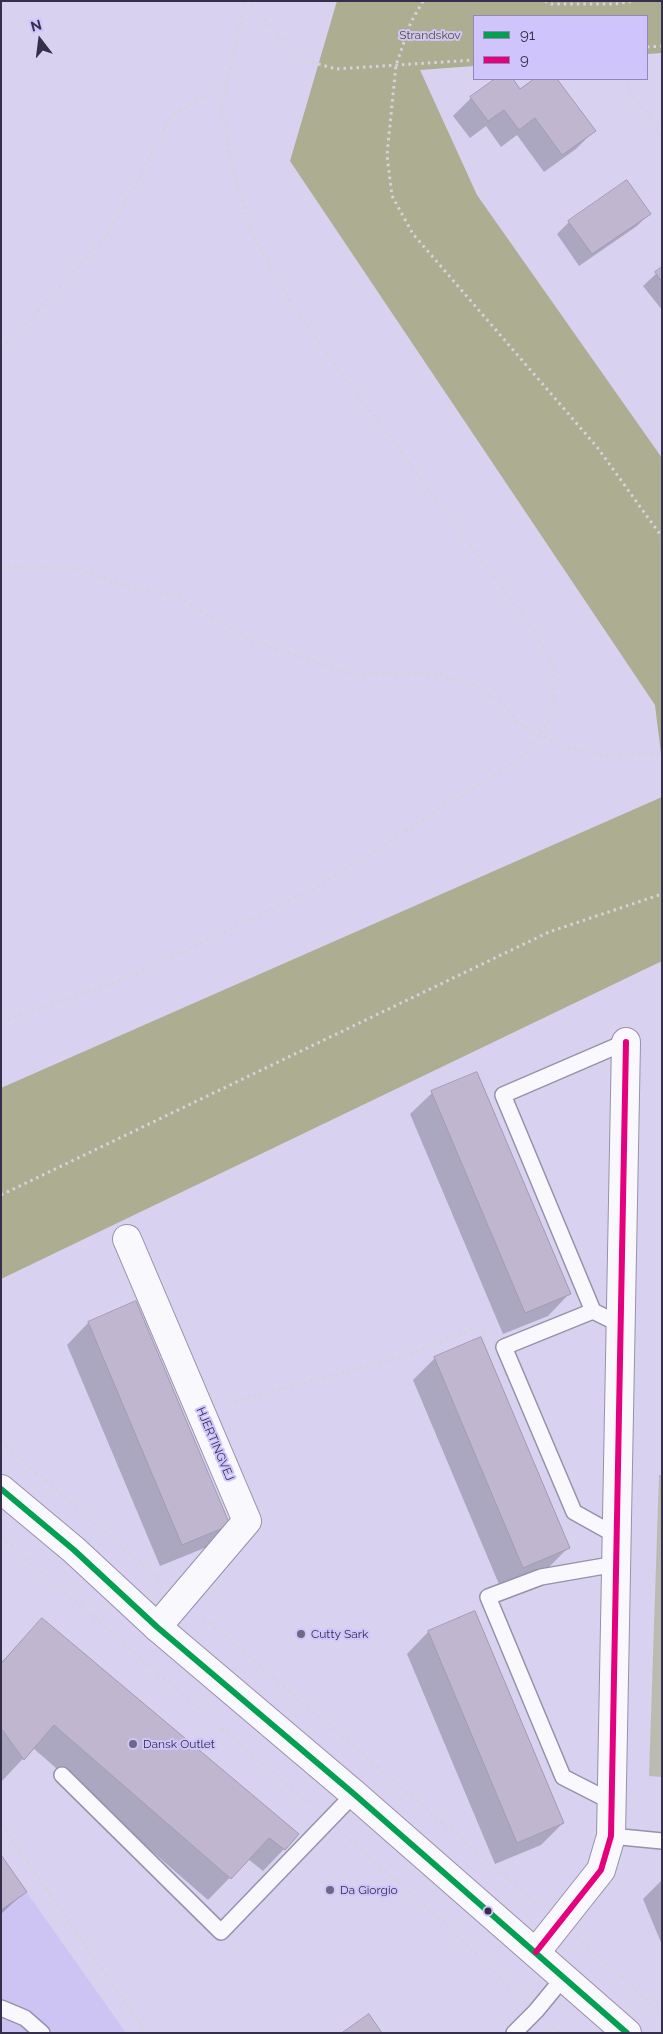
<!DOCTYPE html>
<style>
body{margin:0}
#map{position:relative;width:663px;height:2034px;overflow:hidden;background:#d8d1f0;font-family:Raleway,sans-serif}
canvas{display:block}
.frame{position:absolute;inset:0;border:2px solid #352f4b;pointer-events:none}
.legend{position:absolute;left:473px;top:15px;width:175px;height:65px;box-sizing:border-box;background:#d0c4fd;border:1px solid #9288b6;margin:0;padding:6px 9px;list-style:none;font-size:15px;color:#352f4b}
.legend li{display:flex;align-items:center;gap:10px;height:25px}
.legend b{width:25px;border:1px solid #9288b6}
.north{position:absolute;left:15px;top:15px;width:50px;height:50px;-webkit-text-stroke:4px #d0c4fd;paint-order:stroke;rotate:345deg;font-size:14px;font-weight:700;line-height:20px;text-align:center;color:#352f4b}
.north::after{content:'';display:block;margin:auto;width:18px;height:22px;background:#352f4b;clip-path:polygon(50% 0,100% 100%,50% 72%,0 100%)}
</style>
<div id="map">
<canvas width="663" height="2034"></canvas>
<div class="frame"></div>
<ul class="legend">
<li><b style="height:6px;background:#03a051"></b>91</li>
<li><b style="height:6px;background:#e5007d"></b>9</li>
</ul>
<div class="north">N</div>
</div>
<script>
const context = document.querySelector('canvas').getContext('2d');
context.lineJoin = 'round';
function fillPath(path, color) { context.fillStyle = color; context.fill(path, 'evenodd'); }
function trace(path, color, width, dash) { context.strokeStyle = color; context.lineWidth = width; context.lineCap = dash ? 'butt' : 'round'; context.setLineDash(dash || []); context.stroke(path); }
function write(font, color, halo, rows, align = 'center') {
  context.font = font + ' Raleway,sans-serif'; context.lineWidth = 4; context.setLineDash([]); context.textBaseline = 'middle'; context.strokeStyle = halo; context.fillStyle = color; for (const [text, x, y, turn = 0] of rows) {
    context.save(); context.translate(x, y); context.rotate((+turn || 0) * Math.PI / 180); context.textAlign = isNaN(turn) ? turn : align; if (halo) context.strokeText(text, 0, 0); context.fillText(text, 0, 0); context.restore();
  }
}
fillPath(new Path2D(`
 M 1,1856 L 126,2033 L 1,2033 Z`), '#cec4f4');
fillPath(new Path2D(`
 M 659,1475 L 662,1475 L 662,1777 L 649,1776 Z`), '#bbbcb1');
fillPath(new Path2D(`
 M 337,1 L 662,1 L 662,53 L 647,54 L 647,16 L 474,16 L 474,66 L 420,70 L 477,195 L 662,458 L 662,762 L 655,705 L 290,161 Z
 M 662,797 L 662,961 L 1,1279 L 1,1088 Z`), '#acad91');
fillPath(new Path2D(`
 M 498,79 L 511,79 L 520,91 L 536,79 L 556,79 L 594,131 L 576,149 L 544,172 L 517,135 L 501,147 L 486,126 L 470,138 L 453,116 L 471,98 Z
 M 649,214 L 637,226 L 579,266 L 557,234 L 569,222 Z
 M 662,268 L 662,310 L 643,286 Z
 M 432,1093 L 569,1294 L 548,1316 L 503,1334 L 410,1114 Z
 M 135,1303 L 229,1525 L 207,1547 L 160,1566 L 67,1345 L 88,1323 Z
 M 435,1358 L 568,1548 L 547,1569 L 501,1589 L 413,1380 Z
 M 474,1613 L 563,1823 L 541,1845 L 495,1864 L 407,1654 L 428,1632 Z
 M 42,1620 L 284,1849 L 263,1871 L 248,1859 L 208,1900 L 33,1748 L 2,1781 L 1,1663 Z
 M 1,1857 L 26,1891 L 1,1914 Z
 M 662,1880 L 662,1945 L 643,1899 Z`), '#0003');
const building = new Path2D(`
 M 495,79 L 513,79 L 520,89 L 534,79 L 557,79 L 596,131 L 562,155 L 535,118 L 519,130 L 504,110 L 488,121 L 470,97 Z
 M 627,180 L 651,214 L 592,254 L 568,221 Z
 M 662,267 L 662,282 L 655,272 Z
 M 477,1072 L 571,1294 L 525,1313 L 431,1091 Z
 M 136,1301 L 230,1525 L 182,1545 L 88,1322 Z
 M 481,1337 L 570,1548 L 523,1568 L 434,1357 Z
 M 475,1611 L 564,1823 L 517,1843 L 428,1631 Z
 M 42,1618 L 299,1834 L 285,1850 L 269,1838 L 231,1879 L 54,1725 L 24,1760 L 1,1728 L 1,1664 Z
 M 1,1855 L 27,1892 L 1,1910 Z
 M 369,2014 L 382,2033 L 342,2033 Z`);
fillPath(building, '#c1b6d0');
trace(building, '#a499b3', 1);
const service = new Path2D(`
 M 593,1311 L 504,1347 L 574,1512 L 617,1536
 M 621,1325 L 593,1311 L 503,1095 L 626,1042
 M 62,1775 L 221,1932 L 354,1794
 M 612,1802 L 563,1777 L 488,1597 L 541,1577 L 616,1564
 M 611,1836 L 662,1841
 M 1,2008 L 25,2018 L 42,2033
 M 514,2033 L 536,2011 L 564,1977`);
const minor = new Path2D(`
 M 127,1239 L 247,1521 L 157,1627
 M 536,1952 L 601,1870 L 611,1836 L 626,1042`);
const secondary = new Path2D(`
 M 1,1489 L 74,1550 L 157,1627 L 354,1794 L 627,2033`);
trace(service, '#9791ab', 18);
trace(minor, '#9791ab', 30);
trace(secondary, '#9791ab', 30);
trace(new Path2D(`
 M 246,1 L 304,60 L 336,69 L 474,60
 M 423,1 L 411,22 L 396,65 L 387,155 L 392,196 L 413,234 L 597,447 L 662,537
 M 545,1 L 551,4 L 615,4 L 634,1
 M 647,47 L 662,46
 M 623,79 L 662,136
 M 1,348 L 48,300 L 105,237 L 141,175 L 159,138 L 174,114 L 227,82
 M 1,567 L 78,568 L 120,585 L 177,596 L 251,641 L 350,673 L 437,673 L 470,683 L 503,704 L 518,723 L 560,746 L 607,756 L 662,753
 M 1,1021 L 120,981 L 314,889 L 524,756 L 548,723 L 555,692 L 552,661 L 530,625 L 299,316 L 251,231 L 233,170 L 222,108 L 245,1
 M 1,1195 L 549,932 L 662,894
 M 228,1403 L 406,1356 L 479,1327 L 486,1333
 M 1,1442 L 160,1580
 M 1,1537 L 310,1805
 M 204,1618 L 537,1904
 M 1,1824 L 147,2033
 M 345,1836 L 439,1918 L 519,1996
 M 582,1942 L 662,2013
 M 553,2026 L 561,2033`), '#d5d3dc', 3, [2.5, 4]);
trace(service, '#f9f8fd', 15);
trace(minor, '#f9f8fd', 28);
trace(secondary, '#f9f8fd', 28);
trace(new Path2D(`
 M 1,1489 L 74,1550 L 157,1627 L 354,1794 L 627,2033`), '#03a051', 6);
trace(new Path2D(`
 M 536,1952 L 601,1870 L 611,1836 L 626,1042`), '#e5007d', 6);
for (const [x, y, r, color] of [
 [301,1634,5,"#6e6885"],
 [133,1744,5,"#6e6885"],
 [330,1890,5,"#6e6885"],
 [488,1911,4.5,"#352f4b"]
]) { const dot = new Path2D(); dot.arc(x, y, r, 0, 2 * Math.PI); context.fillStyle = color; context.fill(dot); trace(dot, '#d0c4fd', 2); }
write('12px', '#50551c', '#d0c4fd', [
 ["Strandskov",430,35]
]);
write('12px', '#352f4b', '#d0c4fd', [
 ["HJERTINGVEJ",215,1444,67]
]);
write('12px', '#352f4b', '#d0c4fd', [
 ["Cutty Sark",311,1634],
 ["Dansk Outlet",143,1744],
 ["Da Giorgio",340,1890]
], 'left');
</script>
